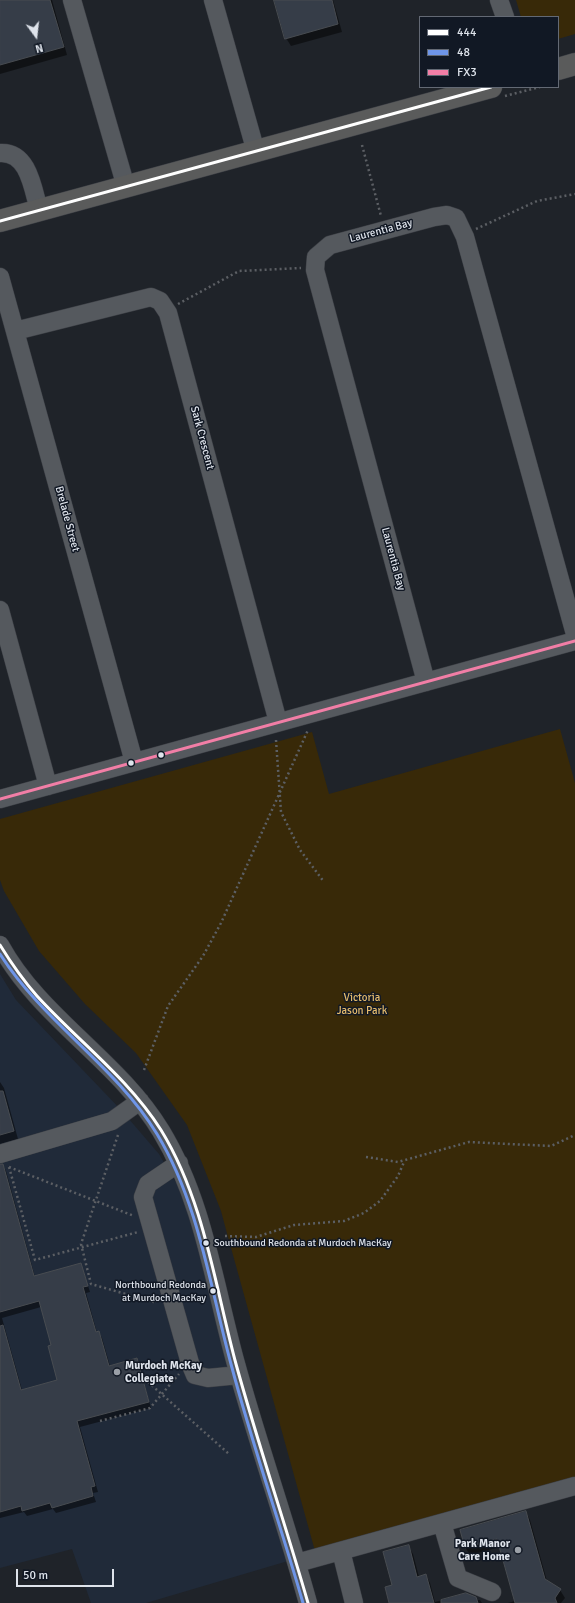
<!DOCTYPE html>
<style>
body{margin:0}
#map{position:relative;width:575px;height:1603px;overflow:hidden;background:#1f2329;font-family:Signika,sans-serif}
canvas{display:block}
.legend{position:absolute;left:419px;top:16px;width:140px;height:72px;box-sizing:border-box;background:#111824;border:1px solid #636974;margin:0;padding:5px 7px;list-style:none;font-size:12px;color:#dee3eb}
.legend li{display:flex;align-items:center;gap:8px;height:20px}
.legend b{width:20px;border:1px solid #636974}
.north{position:absolute;left:16px;top:16px;width:40px;height:40px;-webkit-text-stroke:3px #111824;paint-order:stroke;rotate:165deg;font-size:11px;font-weight:700;line-height:16px;text-align:center;color:#dee3eb}
.north::after{content:'';display:block;margin:auto;width:14px;height:18px;background:#dee3eb;clip-path:polygon(50% 0,100% 100%,50% 72%,0 100%)}
.scale{position:absolute;left:16px;top:1569px;width:98px;height:18px;box-sizing:border-box;border:2px solid #dee3eb;border-top:0;padding-left:5px;font-size:12px;line-height:14px;white-space:nowrap;color:#dee3eb;-webkit-text-stroke:3px #111824;paint-order:stroke}
</style>
<div id="map">
<canvas width="575" height="1603"></canvas>
<ul class="legend">
<li><b style="height:5px;background:#fff"></b>444</li>
<li><b style="height:5px;background:#6e95e8"></b>48</li>
<li><b style="height:5px;background:#f27ea6"></b>FX3</li>
</ul>
<div class="north">N</div>
<div class="scale">50 m</div>
</div>
<script>
const context = document.querySelector('canvas').getContext('2d');
context.lineJoin = 'round';
function fillPath(path, color) { context.fillStyle = color; context.fill(path, 'evenodd'); }
function trace(path, color, width, dash) { context.strokeStyle = color; context.lineWidth = width; context.lineCap = dash ? 'butt' : 'round'; context.setLineDash(dash || []); context.stroke(path); }
function write(font, color, halo, rows, align = 'center') {
  context.font = font + ' Signika,sans-serif'; context.lineWidth = 3; context.setLineDash([]); context.textBaseline = 'middle'; context.strokeStyle = halo; context.fillStyle = color; for (const [text, x, y, turn = 0] of rows) {
    context.save(); context.translate(x, y); context.rotate((+turn || 0) * Math.PI / 180); context.textAlign = isNaN(turn) ? turn : align; if (halo) context.strokeText(text, 0, 0); context.fillText(text, 0, 0); context.restore();
  }
}
fillPath(new Path2D(`
 M 0,974 L 16,1000 L 122,1111 L 159,1154 L 184,1196 L 288,1561 L 146,1603 L 91,1603 L 72,1549 L 0,1568 Z`), '#202a39');
fillPath(new Path2D(`
 M 516,0 L 575,0 L 575,34 L 558,39 L 558,17 L 521,17 Z
 M 560,729 L 575,783 L 575,1478 L 315,1551 L 228,1237 L 221,1211 L 187,1125 L 136,1053 L 85,1004 L 39,951 L 4,891 L 0,880 L 0,819 L 312,732 L 329,794 Z`), '#382908');
fillPath(new Path2D(`
 M 0,0 L 52,0 L 67,55 L 0,74 Z
 M 276,0 L 333,0 L 342,32 L 291,46 L 286,38 Z
 M 0,1082 L 4,1088 L 18,1139 L 0,1144 Z
 M 0,1165 L 3,1165 L 6,1171 L 35,1277 L 81,1264 L 90,1292 L 86,1293 L 97,1333 L 99,1332 L 102,1338 L 110,1366 L 136,1359 L 139,1365 L 151,1408 L 80,1427 L 98,1492 L 93,1493 L 96,1502 L 56,1513 L 53,1509 L 27,1516 L 24,1512 L 0,1518 ZM 41,1307 L 52,1345 L 59,1380 L 22,1390 L 2,1318 Z
 M 526,1512 L 530,1520 L 547,1581 L 560,1590 L 565,1598 L 561,1603 L 508,1603 L 515,1601 L 500,1547 L 470,1555 L 465,1547 Z
 M 408,1546 L 413,1554 L 419,1577 L 426,1575 L 430,1583 L 435,1602 L 466,1594 L 476,1600 L 480,1600 L 482,1603 L 390,1603 L 393,1586 Z`), '#0007');
const building = new Path2D(`
 M 0,0 L 50,0 L 64,47 L 0,65 Z
 M 274,0 L 332,0 L 338,24 L 285,39 Z
 M 0,1091 L 3,1091 L 14,1131 L 0,1135 Z
 M 0,1164 L 3,1164 L 34,1276 L 81,1263 L 88,1286 L 83,1287 L 96,1332 L 99,1331 L 109,1366 L 137,1358 L 149,1402 L 77,1421 L 95,1486 L 91,1487 L 93,1496 L 52,1508 L 50,1503 L 22,1511 L 21,1506 L 0,1512 L 0,1326 L 3,1325 L 21,1390 L 57,1380 L 48,1346 L 51,1345 L 39,1301 L 0,1312 Z
 M 526,1511 L 545,1579 L 561,1589 L 555,1598 L 557,1603 L 515,1603 L 497,1539 L 465,1548 L 460,1530 Z
 M 409,1545 L 417,1577 L 426,1574 L 434,1603 L 389,1603 L 385,1587 L 392,1585 L 383,1552 Z
 M 466,1593 L 476,1597 L 478,1603 L 441,1603 L 441,1600 Z`);
fillPath(building, '#363d48');
trace(building, '#484c51', 1);
const minor = new Path2D(`
 M 72,0 L 126,187
 M 213,0 L 256,152
 M 499,0 L 505,17
 M 0,153 C 29,151 33,190 39,210
 M 0,277 L 134,762
 M 15,331 L 151,297 L 160,301 L 168,313 L 278,722
 M 0,610 L 48,786
 M 426,682 L 315,270 L 316,257 L 330,245 L 434,217 L 447,215 L 456,218 L 465,237 L 575,634
 M 0,799 L 575,641
 M 0,945 C 40,1018 118,1060 161,1131 C 204,1202 214,1285 236,1364 C 258,1444 286,1523 308,1603
 M 0,1154 L 112,1121 L 140,1101
 M 179,1163 L 148,1184 L 143,1197 L 190,1363 L 195,1375 L 208,1378 L 239,1375
 M 442,1523 L 458,1578 L 492,1592
 M 341,1551 L 354,1603
 M 297,1563 L 575,1486`);
const major = new Path2D(`
 M 558,69 L 575,64
 M 0,221 L 491,87`);
trace(minor, '#3c3f45', 19);
trace(major, '#3c3f45', 23);
trace(new Path2D(`
 M 505,96 L 540,87
 M 362,145 L 381,216
 M 476,229 L 537,201 L 575,194
 M 178,304 L 239,271 L 301,268
 M 276,740 L 281,812 L 300,850 L 324,882
 M 144,1070 L 168,1006 L 203,956 L 221,923 L 308,730
 M 118,1135 L 81,1244 L 91,1284 L 157,1303
 M 366,1157 L 398,1162 L 469,1142 L 551,1146 L 575,1135
 M 9,1167 L 35,1260 L 138,1232
 M 9,1167 L 134,1216
 M 225,1236 L 256,1237 L 294,1225 L 344,1221 L 364,1213 L 380,1201 L 398,1176 L 404,1162
 M 148,1382 L 229,1454
 M 100,1421 L 150,1408 L 179,1374`), '#5c5f64', 2.5, [2, 3]);
trace(minor, '#55595e', 18);
trace(major, '#5a5b5b', 22);
trace(new Path2D(`
 M 0,221 L 491,87
 M 0,945 C 11,963 23,980 37,996 C 78,1041 128,1078 161,1130 C 204,1200 215,1286 236,1364 C 258,1444 285,1523 308,1603`), '#fff', 3);
trace(new Path2D(`
 M 0,954 C 43,1022 115,1065 157,1134 C 199,1203 210,1287 231,1364 C 252,1444 280,1523 303,1603`), '#6e95e8', 3);
trace(new Path2D(`
 M 0,799 L 575,641`), '#f27ea6', 3);
for (const [x, y, r, color] of [
 [161,755,3.5,"#dee3eb"],
 [131,763,3.5,"#dee3eb"],
 [206,1243,3.5,"#dee3eb"],
 [213,1291,3.5,"#dee3eb"],
 [117,1372,4,"#9ba0a7"],
 [518,1550,4,"#9ba0a7"]
]) { const dot = new Path2D(); dot.arc(x, y, r, 0, 2 * Math.PI); context.fillStyle = color; context.fill(dot); trace(dot, '#111824', 1.5); }
write('10px', '#dee3eb', '#111824', [
 ["Southbound Redonda at Murdoch MacKay",214,1243],
 ["Northbound Redonda",206,1285,"right"],
 ["at Murdoch MacKay",206,1298,"right"]
], 'left');
write('11px', '#dee3eb', '#111824', [
 ["Laurentia Bay",381,231,-15],
 ["Sark Crescent",202,438,75],
 ["Brelade Street",67,519,75],
 ["Laurentia Bay",393,559,75]
]);
write('11px', '#e6bc6d', '#111824', [
 ["Victoria",362,998],
 ["Jason Park",362,1011]
]);
write('bold 11px', '#dee3eb', '#111824', [
 ["Murdoch McKay",125,1366],
 ["Collegiate",125,1379],
 ["Park Manor",510,1544,"right"],
 ["Care Home",510,1557,"right"]
], 'left');
</script>
